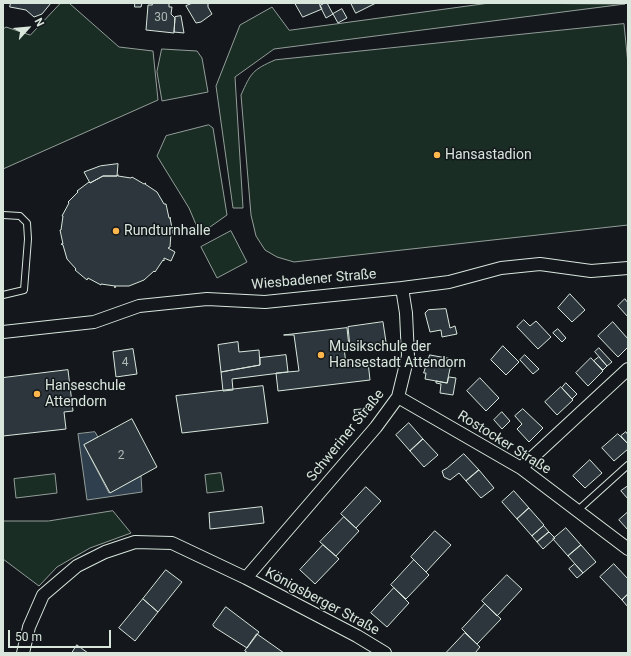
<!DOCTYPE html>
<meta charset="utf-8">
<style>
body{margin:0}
#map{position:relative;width:631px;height:656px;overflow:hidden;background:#14181c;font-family:Roboto,sans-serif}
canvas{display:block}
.frame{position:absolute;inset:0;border:4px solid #d8e6dc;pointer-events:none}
.north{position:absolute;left:8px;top:8px;width:40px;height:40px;-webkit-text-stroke:3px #14181c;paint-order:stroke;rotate:63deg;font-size:11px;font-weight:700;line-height:16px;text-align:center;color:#d8e6dc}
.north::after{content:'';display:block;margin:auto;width:14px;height:18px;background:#d8e6dc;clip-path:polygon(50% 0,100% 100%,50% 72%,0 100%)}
.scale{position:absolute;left:8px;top:630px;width:103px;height:18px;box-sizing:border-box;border:2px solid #d8e6dc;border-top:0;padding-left:5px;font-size:12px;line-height:14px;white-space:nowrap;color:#d8e6dc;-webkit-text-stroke:3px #14181c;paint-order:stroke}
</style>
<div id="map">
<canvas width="631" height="656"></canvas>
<div class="frame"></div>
<div class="north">N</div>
<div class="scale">50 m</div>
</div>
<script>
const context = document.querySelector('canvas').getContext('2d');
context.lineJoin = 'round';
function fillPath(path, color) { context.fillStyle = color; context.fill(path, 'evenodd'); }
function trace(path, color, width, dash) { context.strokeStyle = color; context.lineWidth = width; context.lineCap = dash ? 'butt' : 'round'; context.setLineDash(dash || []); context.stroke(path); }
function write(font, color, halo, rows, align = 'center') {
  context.font = font + ' Roboto,sans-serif'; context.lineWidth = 3; context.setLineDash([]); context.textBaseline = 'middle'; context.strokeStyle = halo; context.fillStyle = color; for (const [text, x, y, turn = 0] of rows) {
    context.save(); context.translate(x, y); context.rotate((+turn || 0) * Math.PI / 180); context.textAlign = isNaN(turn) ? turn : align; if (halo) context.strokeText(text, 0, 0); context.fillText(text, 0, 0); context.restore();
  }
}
const green = new Path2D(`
 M 61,3 L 69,3 L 119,47 L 153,51 L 158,100 L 3,169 L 3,29 L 6,27 L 30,35 Z
 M 490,3 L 625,4 L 274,49 L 235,77 L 243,208 L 233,208 L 216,86 L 240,25 L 272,7 L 289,30 Z
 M 624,24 L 628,64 L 628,225 L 294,262 L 277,257 L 265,250 L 256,236 L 251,215 L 241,95 C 251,73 252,70 275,60 Z
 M 162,49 L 197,51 L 202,58 L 208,92 L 162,101 L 157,72 Z
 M 209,125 L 213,128 L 227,215 L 200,234 L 189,208 L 157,156 L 166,136 Z
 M 231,231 L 247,262 L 217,278 L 201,247 Z
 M 221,473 L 224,491 L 207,493 L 205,475 Z
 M 55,474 L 57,493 L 16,498 L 14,479 Z
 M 113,511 L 131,533 L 90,548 L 57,567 L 39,586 L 3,559 L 3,521 L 48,521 Z`);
fillPath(green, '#1a2d24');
trace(green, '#939e99', 1);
const water = new Path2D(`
 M 95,432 L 98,437 L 84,445 L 109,493 L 141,476 L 142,492 L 87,500 L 78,434 Z`);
fillPath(water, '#2f3f4d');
trace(water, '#939e99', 1);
const building = new Path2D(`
 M 11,3 L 51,3 L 42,14 L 34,17 L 26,10 L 10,7 Z
 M 135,3 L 142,3 L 141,7 L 135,7 Z
 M 152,3 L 169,3 L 169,7 L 172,7 L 171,14 L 175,18 L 174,33 L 146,30 L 148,5 L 152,5 Z
 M 193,3 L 208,3 L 208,7 L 212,14 L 201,22 L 196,23 L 186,6 Z
 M 295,3 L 319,3 L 322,9 L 303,17 Z
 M 325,3 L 327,3 L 333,14 L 326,18 L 320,6 Z
 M 351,3 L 376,3 L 356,13 Z
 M 342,9 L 347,18 L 338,23 L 333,14 Z
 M 181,16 L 184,33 L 174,32 L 175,17 Z
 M 118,164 L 117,176 L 103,176 L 90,183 L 84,172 L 100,166 Z
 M 118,175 L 118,176 L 131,178 L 132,177 L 144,184 L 146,183 L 145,184 L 157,192 L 164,204 L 166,204 L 169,218 L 171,218 L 170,218 L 173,233 L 171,233 L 170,247 L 168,248 L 175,252 L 171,261 L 164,258 L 164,261 L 163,260 L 155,272 L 154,271 L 144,280 L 129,286 L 115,286 L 115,288 L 115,286 L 101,284 L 101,285 L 88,278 L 87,280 L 75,270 L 76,269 L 67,259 L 63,245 L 61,244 L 63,244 L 60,230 L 61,230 L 63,216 L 62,216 L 69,203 L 68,202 L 78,192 L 77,191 L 89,182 L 90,183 L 103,176 L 117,176 Z
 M 570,294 L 585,310 L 572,322 L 558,308 Z
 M 625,299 L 628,303 L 628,317 L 618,306 Z
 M 446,309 L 450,328 L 455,326 L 457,334 L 442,337 L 441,330 L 430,332 L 425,313 L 428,310 Z
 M 524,320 L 530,326 L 536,321 L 551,337 L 538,349 L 517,327 Z
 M 383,322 L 386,342 L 350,347 L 348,327 Z
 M 613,322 L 628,339 L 628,347 L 618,357 L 598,336 Z
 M 347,328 L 349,347 L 344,347 L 346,365 L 368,362 L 370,380 L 278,391 L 276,373 L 299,371 L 294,335 L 284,335 Z
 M 558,329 L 566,338 L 562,342 L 553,333 Z
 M 238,342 L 239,352 L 259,350 L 260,365 L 221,372 L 218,345 Z
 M 503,346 L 519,362 L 506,375 L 491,360 Z
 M 599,348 L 612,362 L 607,366 L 595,352 Z
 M 133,349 L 137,374 L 116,377 L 113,352 Z
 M 286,355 L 288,372 L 232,379 L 233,390 L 223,391 L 221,372 L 260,365 L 260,358 Z
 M 430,355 L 452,359 L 447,383 L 425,379 L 426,373 L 424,373 Z
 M 525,355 L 539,369 L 533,374 L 520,360 Z
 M 599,357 L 607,366 L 603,370 L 594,361 Z
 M 591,358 L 603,371 L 588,386 L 576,373 Z
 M 68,370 L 73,411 L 64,412 L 66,429 L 3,436 L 3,378 Z
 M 449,377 L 456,378 L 453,395 L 440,393 L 441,384 L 436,383 L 436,381 L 447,383 Z
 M 480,378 L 499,398 L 486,411 L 467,391 Z
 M 566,383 L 577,394 L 572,399 L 562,388 Z
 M 263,386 L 268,423 L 182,433 L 176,396 Z
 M 561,387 L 573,400 L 557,415 L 545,402 Z
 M 366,409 L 367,414 L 355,416 L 354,410 Z
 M 523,409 L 543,428 L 529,442 L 517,429 L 522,424 L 515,416 Z
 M 502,412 L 510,421 L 502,429 L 494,420 Z
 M 132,419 L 157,467 L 110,493 L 84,445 Z
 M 409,423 L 423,439 L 410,451 L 396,435 Z
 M 626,432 L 628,435 L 628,444 L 621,436 Z
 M 618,434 L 628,444 L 628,449 L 614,461 L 602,448 Z
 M 423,439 L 438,455 L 424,467 L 410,451 Z
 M 464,454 L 479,470 L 466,481 L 459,473 L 450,480 L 444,477 L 442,471 L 447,468 Z
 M 590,460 L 602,473 L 585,488 L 573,476 Z
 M 479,470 L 494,488 L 481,498 L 466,481 Z
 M 628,486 L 628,499 L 621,491 Z
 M 366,487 L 381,501 L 356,528 L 341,514 Z
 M 514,491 L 529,508 L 517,519 L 502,502 Z
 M 262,507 L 264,523 L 210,529 L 209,513 Z
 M 529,508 L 544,525 L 532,536 L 517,519 Z
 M 628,512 L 628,530 L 619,520 Z
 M 344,517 L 359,531 L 336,556 L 320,542 Z
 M 544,526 L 549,532 L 537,542 L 532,536 Z
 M 566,528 L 581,545 L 568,556 L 553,539 Z
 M 435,531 L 451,545 L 426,572 L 411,557 Z
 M 549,532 L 555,538 L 543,549 L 537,542 Z
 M 323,545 L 339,559 L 315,584 L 300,570 Z
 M 581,545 L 596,562 L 583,573 L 568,556 Z
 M 414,560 L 429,575 L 406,599 L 391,585 Z
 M 575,564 L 583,573 L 577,578 L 569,569 Z
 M 614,564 L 628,579 L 628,594 L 622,600 L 600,577 Z
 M 166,570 L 182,582 L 158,612 L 143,599 Z
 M 507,575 L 522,589 L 497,616 L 482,601 Z
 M 394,588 L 409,603 L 387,627 L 371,613 Z
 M 628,594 L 628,607 L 622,600 Z
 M 143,599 L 158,612 L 135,641 L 119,628 Z
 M 485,604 L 501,619 L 477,644 L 462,629 Z
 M 226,607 L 259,632 L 247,648 L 214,627 L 213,625 Z
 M 465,633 L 480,647 L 475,653 L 446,653 Z
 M 257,634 L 284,653 L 248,653 L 245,651 Z
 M 77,645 L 88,653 L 72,653 Z`);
fillPath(building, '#2c363c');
trace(building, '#d8e6dc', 1);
const lane = new Path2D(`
 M 3,215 L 20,216 L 27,223 L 28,239 L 24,290 L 3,295
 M 577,511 L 628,465`);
const street = new Path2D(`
 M 3,332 L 94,322 L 139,306 L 207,299 L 265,302 L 402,288 L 449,282 L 501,268 L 540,264 L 591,271 L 628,268
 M 398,397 L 521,468 L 628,549
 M 521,468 L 628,369
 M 246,578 L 376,427 L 398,397 L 408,356 L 406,313 L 402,288
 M 23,653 L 29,627 L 43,595 L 77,566 L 105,552 L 135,542 L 172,543 L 246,578 L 357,636 L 385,653`);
trace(lane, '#d8e6dc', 8);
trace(street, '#d8e6dc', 14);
trace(lane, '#14181c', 6);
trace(street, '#14181c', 12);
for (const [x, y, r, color] of [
 [437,155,4,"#ffb74d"],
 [116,231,4,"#ffb74d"],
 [321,355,4,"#ffb74d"],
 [37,394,4,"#ffb74d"]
]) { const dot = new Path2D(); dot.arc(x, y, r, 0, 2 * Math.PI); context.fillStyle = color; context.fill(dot); trace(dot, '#14181c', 1.5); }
write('12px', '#adbab4', null, [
 ["30",161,18],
 ["4",125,363],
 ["2",121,456]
]);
write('14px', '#d8e6dc', '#14181c', [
 ["Hansastadion",445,155],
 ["Rundturnhalle",124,231],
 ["Musikschule der",329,347],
 ["Hansestadt Attendorn",329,363],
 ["Hanseschule",45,386],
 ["Attendorn",45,402]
], 'left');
write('14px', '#d8e6dc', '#14181c', [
 ["Wiesbadener Straße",314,280,-5],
 ["Schweriner Straße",346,436,-51],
 ["Rostocker Straße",504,443,32],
 ["Königsberger Straße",322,602,28]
]);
</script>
